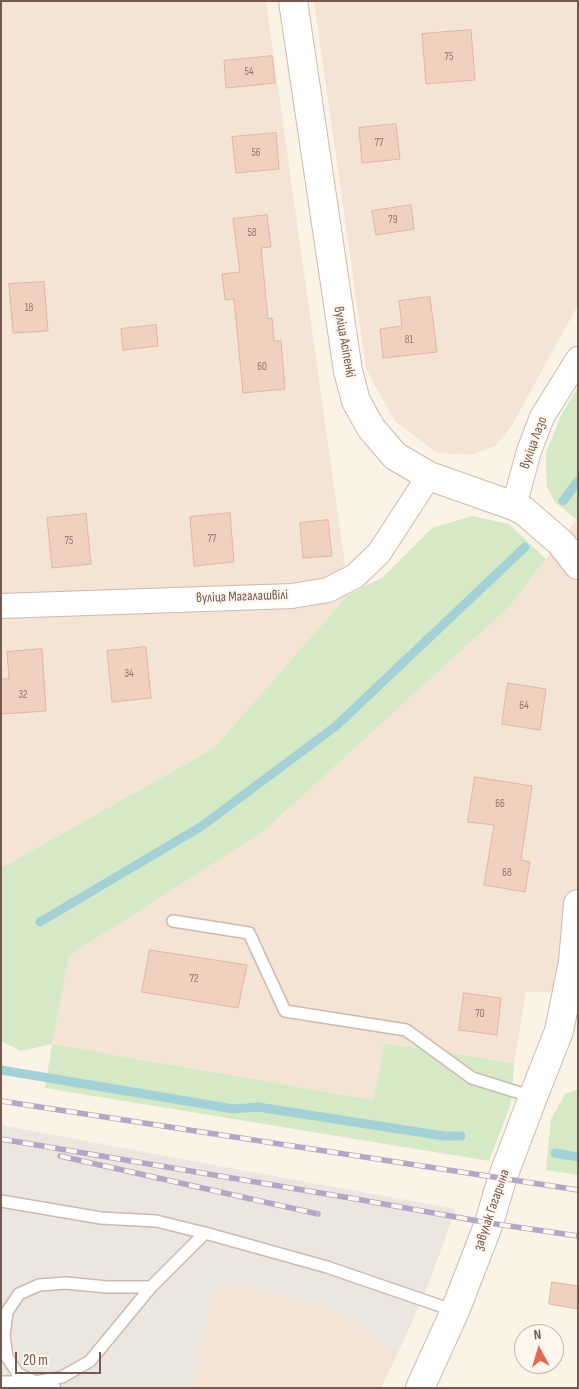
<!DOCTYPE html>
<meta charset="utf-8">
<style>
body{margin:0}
#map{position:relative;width:579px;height:1389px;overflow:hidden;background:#fcf3e7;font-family:"Sofia Sans Condensed",sans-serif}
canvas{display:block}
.frame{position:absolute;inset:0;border:2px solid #75594c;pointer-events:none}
.north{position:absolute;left:514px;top:1324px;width:50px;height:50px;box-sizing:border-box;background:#fef7ee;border:1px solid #c7b8ad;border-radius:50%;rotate:354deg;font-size:14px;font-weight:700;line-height:20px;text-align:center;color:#75594c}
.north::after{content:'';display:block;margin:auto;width:18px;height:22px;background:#e06a52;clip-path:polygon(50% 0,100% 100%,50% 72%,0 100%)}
.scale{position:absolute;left:15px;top:1352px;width:86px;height:22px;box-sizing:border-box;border:2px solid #75594c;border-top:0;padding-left:6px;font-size:15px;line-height:18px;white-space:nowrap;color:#75594c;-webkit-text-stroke:4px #fef7ee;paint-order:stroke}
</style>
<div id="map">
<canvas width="579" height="1389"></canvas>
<div class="frame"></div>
<div class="north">N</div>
<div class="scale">20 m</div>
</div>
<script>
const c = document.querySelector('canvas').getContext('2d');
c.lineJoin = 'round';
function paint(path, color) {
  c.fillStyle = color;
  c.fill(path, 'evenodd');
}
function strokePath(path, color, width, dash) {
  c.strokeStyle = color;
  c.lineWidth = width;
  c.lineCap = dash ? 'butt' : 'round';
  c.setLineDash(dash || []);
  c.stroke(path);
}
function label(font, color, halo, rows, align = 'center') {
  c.font = font + ' "Sofia Sans Condensed",sans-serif';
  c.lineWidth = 4.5;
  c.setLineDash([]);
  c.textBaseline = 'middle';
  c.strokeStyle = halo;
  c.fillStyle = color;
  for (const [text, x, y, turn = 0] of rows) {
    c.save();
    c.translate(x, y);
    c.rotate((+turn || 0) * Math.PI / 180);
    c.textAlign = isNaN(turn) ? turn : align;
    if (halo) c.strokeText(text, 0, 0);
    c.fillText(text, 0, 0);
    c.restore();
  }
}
paint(new Path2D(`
 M1,1h265l78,557 4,37 -134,153 -213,120z
 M314,1h264v304l-67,122 -16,19 -25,9 -33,-2 -42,-32 -29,-52z
 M578,518v474h-52l-12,71 -129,-20 -10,57 -323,-56 17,-88 195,-125 245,-224z
 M238,1285l84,22 33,16 41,34 -15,31h-188l20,-95z`), '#f3e4d6');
paint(new Path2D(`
 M1,1125l240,45 215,39 -31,84 -29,64 -41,-34 -33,-16 -84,-22 -25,8 -20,95h-192z`), '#ece6e1');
paint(new Path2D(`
 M578,387v134l-23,-19 -8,-15 -1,-17v-18l16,-38z
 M472,516l37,8 37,35 -37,48 -245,224 -195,125 -17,88 322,56 10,-57 130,20 -3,41 -22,57 -444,-73 7,-44 -31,7 -20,-10v-173l213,-120 134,-153 35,-18 49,-49z
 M578,1089v86l-32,-5 5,-51 14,-25z`), '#d6e9c6');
strokePath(new Path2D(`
 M563,501l15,-20
 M40,922l162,-96 134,-100 189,-179
 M1,1070l233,39 24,-2 186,29h17
 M555,1153l23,4`), '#a3d1d6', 9);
const building = new Path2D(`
 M471,30l4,50 -49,4 -4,-50z
 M272,56l3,27 -49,5 -2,-27z
 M396,124l4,35 -38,4 -3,-35z
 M276,133l3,36 -43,4 -4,-36z
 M411,205l3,24 -38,6 -4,-24z
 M267,215l4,32 -10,1 7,71 4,-1 2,23h7l4,48 -42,4 -9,-94 -9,1 -3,-26 18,-2 -7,-53z
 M44,282l4,49 -35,2 -4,-49z
 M430,297l7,55 -54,6 -3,-29 22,-3 -3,-25z
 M156,325l2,21 -35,4 -2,-21z
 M230,513l4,49 -40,4 -4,-49z
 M86,514l5,50 -39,4 -5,-50z
 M328,520l4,36 -29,2 -3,-35z
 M146,647l5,51 -39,4 -5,-51z
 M42,649l4,62 -45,3v-35h8l-2,-27z
 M508,683l38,6 -6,41 -38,-6z
 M475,777l57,9 -11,74 9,2 -5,30 -41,-7 10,-60 -26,-3z
 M150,950l97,15 -9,43 -96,-16z
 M464,993l37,5 -4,37 -38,-5z
 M552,1282l26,4v23l-29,-5z`);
paint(building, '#f0d1c0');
strokePath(building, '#e2b6a1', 1);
const service = new Path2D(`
 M173,921l76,12 36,78 121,19 66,48 61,19
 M1,1201l100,17 55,3 49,12 122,34 128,44
 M151,1287h-44l-41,-4 -27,2 -20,9 -12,18 -3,23 3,22 11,17 18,8 26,-5 28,-16 61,-74 54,-54
 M1,1382h35l19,6`);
const minor = new Path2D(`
 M514,506l15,-55 13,-34 36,-58
 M1,606l291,-10 36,-6 27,-14 24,-23 50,-77`);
const tertiary = new Path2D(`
 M293,1l55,370 8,30 15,27 24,28 34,20 85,30 10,5 37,32 17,22
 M420,1388l35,-77 34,-88 13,-44 31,-82 26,-66 14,-69 5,-58`);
strokePath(service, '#cdbaae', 14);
strokePath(minor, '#cdbaae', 26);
strokePath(tertiary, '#cdbaae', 30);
strokePath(service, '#fff', 11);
strokePath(minor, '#fff', 24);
strokePath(tertiary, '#fff', 28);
const rail = new Path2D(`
 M1,1101l577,89
 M1,1139l355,60 133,24 89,13
 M60,1156l258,58`);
strokePath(rail, '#b5a6c5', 5.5);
strokePath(rail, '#fef7ee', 4, [11]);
label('11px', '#947769', null, [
 ["75",449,57],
 ["54",249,72],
 ["77",379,143],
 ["56",256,153],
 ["79",393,220],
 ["58",252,233],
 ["18",29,308],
 ["81",409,340],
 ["60",262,367],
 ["77",212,539],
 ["75",69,541],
 ["34",129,674],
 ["32",23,695],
 ["64",524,706],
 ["66",500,804],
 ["68",507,873],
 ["72",194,979],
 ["70",480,1014]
]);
label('14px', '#75594c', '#fef7ee', [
 ["вуліца Асіпенкі",344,342,80],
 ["вуліца Лазо",534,443,-70],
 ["вуліца Магалашвілі",242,597,-2],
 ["завулак Гагарына",492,1210,-71]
]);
</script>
